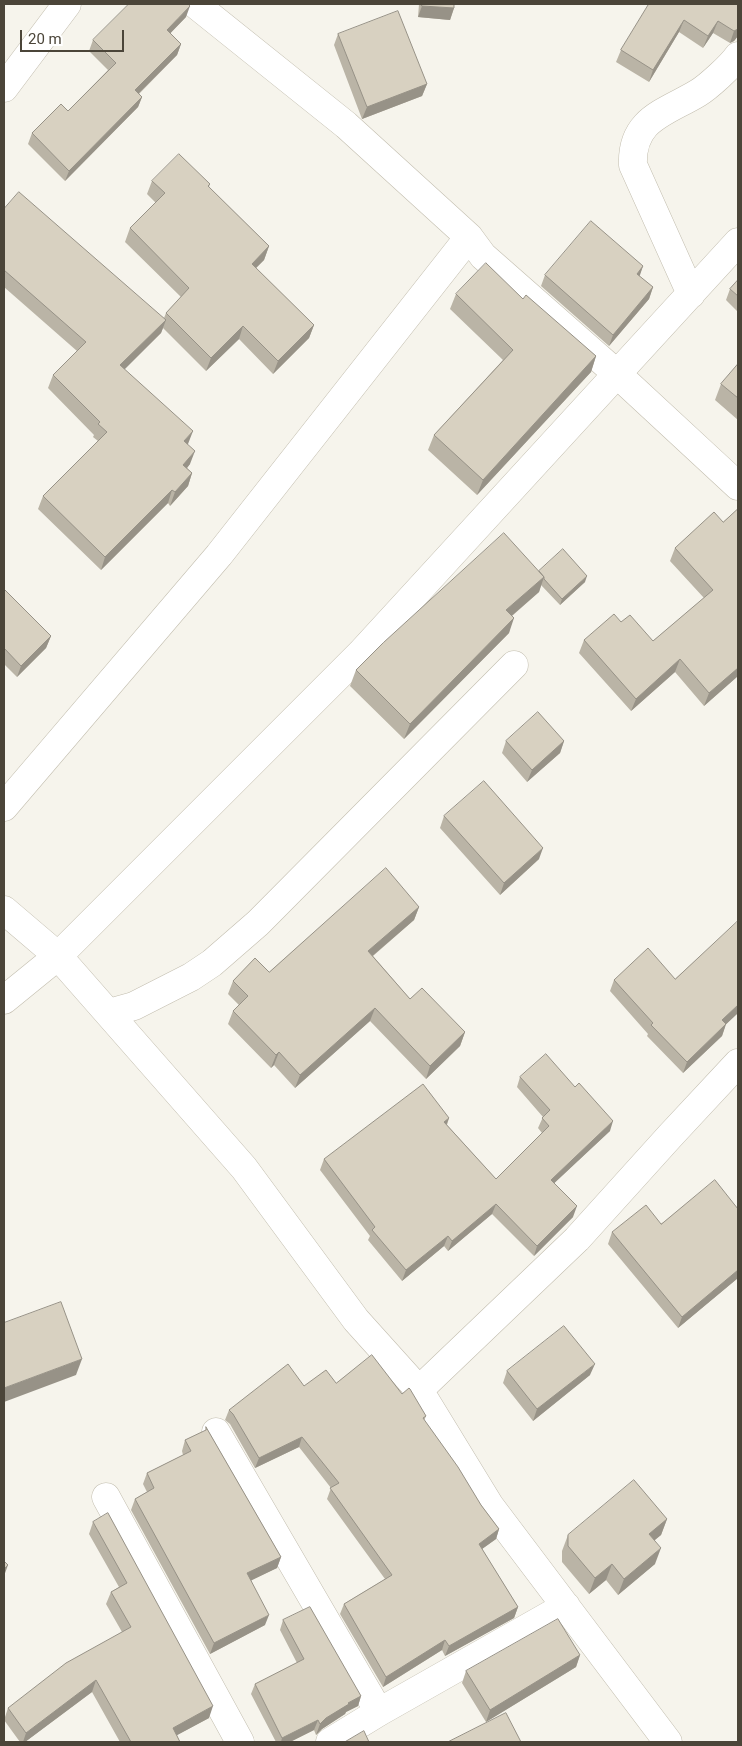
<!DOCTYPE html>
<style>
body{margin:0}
#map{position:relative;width:742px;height:1746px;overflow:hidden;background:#f6f4ec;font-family:Roboto,sans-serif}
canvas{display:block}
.frame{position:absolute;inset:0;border:5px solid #4b4539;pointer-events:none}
.scale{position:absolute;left:20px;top:30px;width:104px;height:22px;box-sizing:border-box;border:2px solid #4b4539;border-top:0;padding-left:6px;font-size:15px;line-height:18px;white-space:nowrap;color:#4b4539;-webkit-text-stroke:4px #fff;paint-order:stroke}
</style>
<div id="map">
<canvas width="742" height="1746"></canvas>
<div class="frame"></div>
<div class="scale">20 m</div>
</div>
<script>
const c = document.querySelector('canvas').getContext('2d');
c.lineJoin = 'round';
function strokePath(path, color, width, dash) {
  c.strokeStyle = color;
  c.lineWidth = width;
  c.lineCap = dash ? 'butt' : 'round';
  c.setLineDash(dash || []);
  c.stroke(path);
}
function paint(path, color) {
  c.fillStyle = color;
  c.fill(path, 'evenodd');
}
const street = new Path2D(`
 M195,4l151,121 123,112 14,19 133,117 122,113
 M4,88l63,-84
 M691,294l-58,-129c-2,-46 32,-52 65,-72 10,-6 33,-27 40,-37
 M4,807l215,-252 250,-318
 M4,910l54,46 -54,44
 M109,1013l25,-7 57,-29 21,-14 46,-40 256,-258
 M419,1390l158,-151 93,-103 68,-73
 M216,1432l163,280
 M106,1497l134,245
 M330,1742l49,-30 187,-106
 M668,1742l-178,-236 -71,-116 -63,-70 -112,-152 -186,-212 303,-303 377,-411`);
strokePath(street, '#c2bdae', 29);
strokePath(street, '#fff', 28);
paint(new Path2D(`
 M419,4h35v4l-4,12 -32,-3z
 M649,4h89v33v-1l-4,5 -4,2 -17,-10 -10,15 -24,-16 -30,50 -33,-20 5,-12z
 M186,17l-16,16 11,11 -4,11 -38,39 3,3 -4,10 -73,74 -37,-37 4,-11 36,-22 40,-41 -19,-19 4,-11z
 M338,34l89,50 -5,12 -60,23 -28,-74z
 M152,181l58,3 -1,3 60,59 -5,14 -8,8 58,57 -5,13 -36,36 -34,-35 -33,32 -43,-43 -2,5 -37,36 64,75 2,20 -3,4 5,5 -4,13 -18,20 -2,-3 -67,67 -63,-61 5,-13 55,-55 -5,-4 1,-2 -46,-47 5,-13 24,-24 -73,-64v-78l160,109 2,-5 15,-16 -56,-55 5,-14 26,-25 -9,-9z
 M643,266l-4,10 14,11 -4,12 -40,47 -68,-60 4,-11z
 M738,280v32l-12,-12 4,-11z
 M456,294l67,5 73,57 -5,16 -114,123 -49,-45 6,-15 69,-75 -53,-51z
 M738,364v56l-23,-20 6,-16z
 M738,509v167l-34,30 -29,-34 -44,39 -52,-58 5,-13 37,-18 32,19 51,-43 -34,-37 5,-13 48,-26z
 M539,571l46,11 -25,23 -19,-20 -2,7 -27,24 -3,17 -105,106 -54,-53 6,-16z
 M4,589l47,47 -5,12 -29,29 -13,-13z
 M506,741h58l-4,12 -33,29 -25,-29z
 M444,816l95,43 -39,36 -60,-67z
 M419,907l-5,13 -41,36 37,43 55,33 -5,14 -34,33 -56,-58 -75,67 -21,-23 -3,3 -43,-44 5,-13 6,-6 -11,-11 5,-13 36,-9z
 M738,923v90l-12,11 -4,12 -39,37 -36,-37 1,-2 -38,-43 4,-11 61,-1z
 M520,1077l90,54 -56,52 19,34 -39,39 -42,-42 -44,37 -4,-5 -42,35 -34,-41 2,-4 -50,-66 4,-11 125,-41 -2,7 49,54 46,-46 -4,-5 5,-11 -26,-30z
 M738,1209v69l-60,50 -70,-84 4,-12z
 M507,1371l83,4 -57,46 -30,-38z
 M336,1383l66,11 24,22 -2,5 57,84 18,24 -3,10 -14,10 36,58 -4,11 -69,38 -3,-6 -59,37 -43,-73 4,-10 41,-25 -58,-80 4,-11 -32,-41 -44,21 -25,-44 -5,-4 4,-10 75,-24z
 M206,1427l75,130 -4,11 -26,12 14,45 -55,29 -79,-144 4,-11 12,-7 -4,-8 4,-11 36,-18 -1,-4 3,-11 20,-9z
 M667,1519l-6,16 -7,5 1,24 -37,31 -12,-15 -17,14 -27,-32v-11l6,-16z
 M93,1522l116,196 -32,17 3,7h-60l-28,-50 -67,50h-5l-16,-22 4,-12 114,-76 -16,-28 5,-12 8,-5 -30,-53z
 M283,1620l78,76 -3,10 -12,6 -1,2 -23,15 -6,6 -2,-5 -24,12h-14l-25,-48 4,-10 42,-21 -17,-33z
 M580,1655l-4,12 -90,55 -24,-39 4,-12z`), '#bab4a6');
paint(new Path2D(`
 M190,6l-4,11 -23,24 4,-11z
 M422,6l32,2 -4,12 -32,-3z
 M684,20l-5,12 -30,50 4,-12z
 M718,21l-5,12 -10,15 5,-12z
 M738,29v7l-4,5 -4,2 4,-12z
 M181,44l-4,11 -46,46 4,-11z
 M427,84l-5,12 -60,23 5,-12z
 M142,97l-4,10 -73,74 4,-10z
 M269,246l-5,14 -17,17 5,-13z
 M643,266l-4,12 -2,-4z
 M653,287l-4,12 -40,47 4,-11z
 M166,320l-5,13 -46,46 5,-14z
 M314,325l-5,13 -36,36 5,-13z
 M243,326l-4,13 -33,32 5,-13z
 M596,356l-5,16 -114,123 6,-15z
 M193,431l-5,13 -9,10 5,-13z
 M195,451l-5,13 -11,14 4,-13z
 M192,473l-4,13 -18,20 5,-14z
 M172,490l-4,13 -67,67 4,-13z
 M587,576l-2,6 -25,23 2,-6z
 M544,577l-5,15 -38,33 5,-15z
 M514,618l-5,15 -105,106 6,-15z
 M51,636l-5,12 -29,29 4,-11z
 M680,659l-5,13 -44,39 5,-12z
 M738,668v8l-34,30 5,-13z
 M564,741l-4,12 -33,29 5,-12z
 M543,848l-4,11 -39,36 4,-12z
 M419,907l-5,13 -51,44 5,-13z
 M738,1005v8l-20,19 4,-12z
 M375,1008l-5,13 -75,67 5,-13z
 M726,1024l-4,12 -39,37 4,-11z
 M465,1032l-5,14 -34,33 4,-13z
 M279,1052l-5,13 -3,3 5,-13z
 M449,1118l-4,10 -1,-6z
 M613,1121l-3,10 -63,59 4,-10z
 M496,1204l-4,10 -44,37 4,-10z
 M577,1206l-4,11 -39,39 3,-10z
 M448,1236l-4,10 -42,35 4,-11z
 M738,1270v8l-60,50 4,-11z
 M82,1359l-6,16 -72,27v-14z
 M595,1364l-5,11 -57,46 4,-12z
 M302,1437l-3,10 -44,21 4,-10z
 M667,1519l-6,16 -18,15 6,-16z
 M499,1529l-3,10 -21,15 4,-10z
 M661,1548l-6,16 -37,31 6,-16z
 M281,1557l-4,11 -33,16 3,-11z
 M612,1564l-6,16 -17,14 6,-16z
 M8,1565l-4,11v-7z
 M518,1607l-4,11 -69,38 4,-10z
 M269,1615l-4,10 -55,29 4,-11z
 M445,1640l-3,10 -59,37 3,-10z
 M580,1655l-4,12 -90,55 4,-12z
 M96,1680l-4,12 -67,50h-2l3,-9z
 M361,1696l-3,10 -12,6 -1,2 -23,15 -6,6 4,-11 6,-6 22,-15z
 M213,1706l-4,12 -41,22 5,-12z
 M318,1720l-4,10 -24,12h-9l1,-4z`), '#979287');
const building = new Path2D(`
 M129,4h59l2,2 -23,24 14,14 -46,46 7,7 -73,74 -37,-38 29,-29 7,7 48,-48 -23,-23z
 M422,4h32v4l-32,-2z
 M649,4h89v25l-4,2 -16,-10 -10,15 -24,-16 -31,50 -32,-20z
 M398,11l29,73 -60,23 -29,-73z
 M179,154l31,30 -2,2 61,60 -17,18 62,61 -36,36 -35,-35 -32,32 -45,-45 23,-25 -59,-60 35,-35 -13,-12z
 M19,192l147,128 -46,45 73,66 -9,10 11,10 -12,14 9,8 -17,19 -3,-2 -67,67 -62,-61 64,-64 -9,-8 2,-2 -47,-47 33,-33 -82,-72v-61z
 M591,221l52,45 -6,8 16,13 -40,48 -68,-60z
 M486,263l37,36 3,-4 70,61 -113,124 -49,-45 79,-85 -57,-56z
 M738,280v16l-8,-7z
 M738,364v34l-17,-14z
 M738,509v159l-29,25 -29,-34 -44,40 -52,-59 30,-26 7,8 9,-7 23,26 60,-51 -38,-42 39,-36 9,10z
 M504,533l40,44 -38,33 8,8 -104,106 -54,-54 27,-27z
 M563,549l24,27 -25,23 -18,-20v-2l-5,-6z
 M4,589l47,47 -30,30 -17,-18z
 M538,712l26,29 -32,29 -26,-29z
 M484,781l59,67 -39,35 -60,-67z
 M386,868l33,39 -51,44 42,48 12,-11 43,44 -35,34 -55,-58 -75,67 -21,-23 -3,3 -43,-44 15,-15 -15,-15 22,-23 14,14z
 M737,922l1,1v82l-16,15 4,4 -39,38 -36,-37 2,-2 -39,-43 34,-32 27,31z
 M546,1054l29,33 4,-4 34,38 -62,59 26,26 -40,40 -41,-42 -44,37 -4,-5 -42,34 -34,-40 3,-3 -51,-68 99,-75 26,34 -5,4 52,57 53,-53 -7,-8 8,-8 -30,-33z
 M715,1180l23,29v61l-56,47 -70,-85 34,-27 15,19z
 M61,1302l21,57 -78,29v-65z
 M564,1326l31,38 -58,45 -30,-38z
 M372,1355l30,39 7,-6 1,1 16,27 -3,2 35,49 23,38 18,24 -20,15 39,63 -69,39 -4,-6 -59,37 -42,-73 48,-29 -62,-87 9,-5 -37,-46 -43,21 -26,-44 -4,-4 59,-46 16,22 22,-16 10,13z
 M206,1427l75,130 -34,16 22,42 -55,28 -79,-144 19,-11 -7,-15 44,-22 -6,-11 21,-10z
 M634,1480l33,39 -18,15 12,14 -37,31 -12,-15 -17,14 -27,-32v-11z
 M108,1513l105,193 -40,22 7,14h-49l-35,-62 -70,53 -18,-25 58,-45 65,-36 -20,-35 16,-9 -34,-61z
 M4,1561l4,4 -4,4z
 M310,1607l51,89 -13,7 1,1 -23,14 -6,6 -2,-4 -36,18 -27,-54 49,-25 -21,-39z
 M558,1619l22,36 -90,55 -24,-39z
 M506,1713l15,29h-73z
 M364,1731l5,11h-24z`);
paint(building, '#d8d1c1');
strokePath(building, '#979287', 1);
</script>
